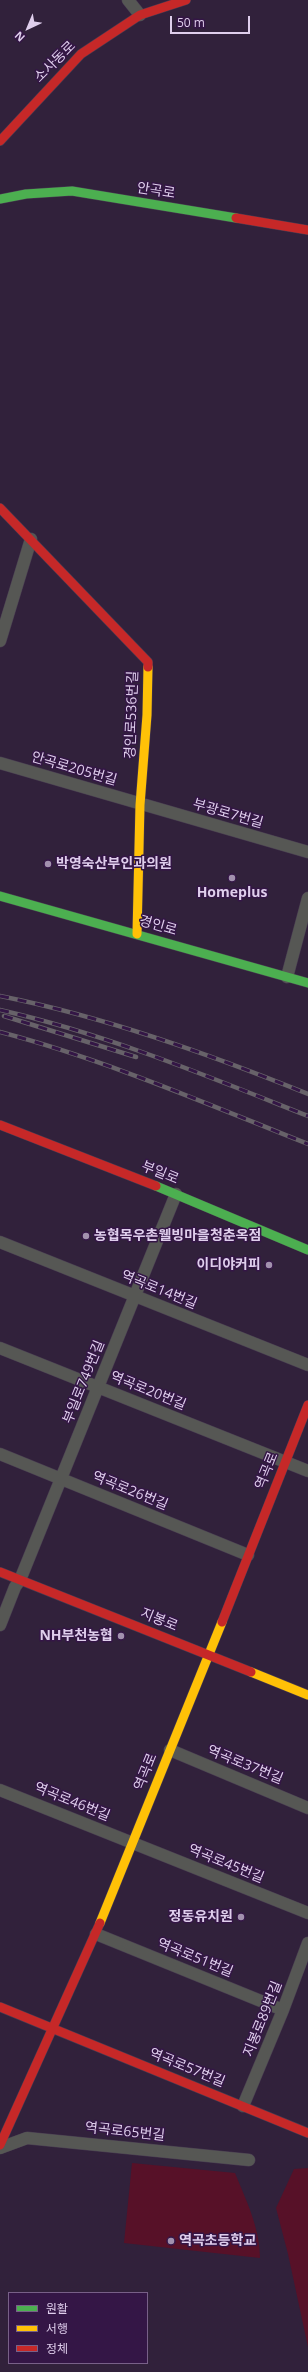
<!DOCTYPE html>
<meta charset="utf-8">
<style>
body{margin:0}
#map{position:relative;width:308px;height:2372px;overflow:hidden;background:#31213b;font-family:"Open Sans","Noto Sans KR",sans-serif}
canvas{display:block}
.legend{position:absolute;left:8px;top:2292px;width:140px;height:72px;box-sizing:border-box;background:#341646;border:1px solid #786088;margin:0;padding:5px 7px;list-style:none;font-size:12px;color:#dfceec}
.legend li{display:flex;align-items:center;gap:8px;height:20px}
.legend b{width:20px;border:1px solid #786088}
.north{position:absolute;left:8px;top:8px;width:40px;height:40px;-webkit-text-stroke:3px #341646;paint-order:stroke;rotate:224deg;font-size:11px;font-weight:700;line-height:16px;text-align:center;color:#dfceec}
.north::after{content:'';display:block;margin:auto;width:14px;height:18px;background:#dfceec;clip-path:polygon(50% 0,100% 100%,50% 72%,0 100%)}
.scale{position:absolute;left:170px;top:16px;width:80px;height:18px;box-sizing:border-box;border:2px solid #dfceec;border-top:0;padding-left:5px;font-size:12px;line-height:14px;white-space:nowrap;color:#dfceec;-webkit-text-stroke:3px #341646;paint-order:stroke}
</style>
<div id="map">
<canvas width="308" height="2372"></canvas>
<ul class="legend">
<li><b style="height:5px;background:#4caf50"></b>원활</li>
<li><b style="height:5px;background:#ffc107"></b>서행</li>
<li><b style="height:5px;background:#c62828"></b>정체</li>
</ul>
<div class="north">N</div>
<div class="scale">50 m</div>
</div>
<script>
const c = document.querySelector('canvas').getContext('2d');
c.lineJoin = 'round';
function paint(path, color) {
  c.fillStyle = color;
  c.fill(path, 'evenodd');
}
function strokePath(path, color, width, dash) {
  c.strokeStyle = color;
  c.lineWidth = width;
  c.lineCap = dash ? 'butt' : 'round';
  c.setLineDash(dash || []);
  c.stroke(path);
}
function label(font, color, halo, rows, align = 'center') {
  c.font = font + ' "Open Sans","Noto Sans KR",sans-serif';
  c.lineWidth = 3;
  c.setLineDash([]);
  c.textBaseline = 'middle';
  c.strokeStyle = halo;
  c.fillStyle = color;
  for (const [text, x, y, turn = 0] of rows) {
    c.save();
    c.translate(x, y);
    c.rotate((+turn || 0) * Math.PI / 180);
    c.textAlign = isNaN(turn) ? turn : align;
    if (halo) c.strokeText(text, 0, 0);
    c.fillText(text, 0, 0);
    c.restore();
  }
}
paint(new Path2D(`
 M132,2163l103,10c11,27 25,55 25,85l-136,-15z
 M308,2168v179l-20,-93 -12,-46 18,-39z`), '#571128');
const street = new Path2D(`
 M128,0l12,15
 M0,641l31,-102
 M0,763l308,89
 M287,977l21,-79
 M0,1242l308,123
 M0,1348l308,123
 M0,1454l248,101
 M0,1625l15,-38 5,-7 156,-386
 M170,1750l138,58
 M0,1790l308,123
 M96,1934l187,76
 M243,2106l40,-96 25,-67
 M0,2148l27,-10 222,22`);
const fast = new Path2D(`
 M0,199l26,-5 46,-3 164,27
 M0,896l308,87
 M156,1186l152,64`);
const slow = new Path2D(`
 M137,934l3,-129 7,-90 1,-48
 M251,1672l57,23
 M100,1923l122,-301`);
const jam = new Path2D(`
 M0,141l81,-87 59,-39 46,-15
 M236,218l72,12
 M0,508l148,154v5
 M0,1125l156,61
 M0,1572l251,100
 M222,1622l86,-217
 M0,2007l308,126
 M0,2145l100,-222`);
strokePath(street, '#483c51', 13);
strokePath(fast, '#483c51', 10);
strokePath(slow, '#483c51', 10);
strokePath(jam, '#483c51', 10);
strokePath(street, '#565754', 12);
strokePath(fast, '#4caf50', 9);
strokePath(slow, '#ffc107', 9);
strokePath(jam, '#c62828', 9);
const rail = new Path2D(`
 M0,996c105,21 209,58 308,98
 M0,1010c106,24 207,66 308,106
 M4,1016l132,41
 M0,1032c106,28 207,72 308,112`);
strokePath(rail, '#676269', 4.5);
strokePath(rail, '#341646', 3, [9]);
for (const [x, y, r, color] of [
 [48,864,4,"#a291ae"],
 [232,878,4,"#a291ae"],
 [86,1236,4,"#a291ae"],
 [269,1265,4,"#a291ae"],
 [121,1636,4,"#a291ae"],
 [241,1917,4,"#a291ae"],
 [171,2241,4,"#a291ae"]
]) {
  const dot = new Path2D();
  dot.arc(x, y, r, 0, 2 * Math.PI);
  c.fillStyle = color;
  c.fill(dot);
  strokePath(dot, '#341646', 1.5);
}
label('14px', '#dfceec', '#341646', [
 ["소사동로",55,62,-45],
 ["안곡로",156,191,9],
 ["경인로536번길",132,715,-88],
 ["안곡로205번길",74,769,16],
 ["부광로7번길",228,814,16],
 ["경인로",158,926,16],
 ["부일로",160,1173,22],
 ["역곡로14번길",159,1290,22],
 ["부일로749번길",84,1382,-68],
 ["역곡로20번길",148,1391,22],
 ["역곡로",267,1471,-68],
 ["역곡로26번길",130,1491,22],
 ["지봉로",159,1620,22],
 ["역곡로37번길",245,1765,22],
 ["역곡로",146,1772,-68],
 ["역곡로46번길",72,1802,22],
 ["역곡로45번길",226,1864,22],
 ["역곡로51번길",195,1958,22],
 ["지봉로89번길",263,2019,-68],
 ["역곡로57번길",187,2068,22],
 ["역곡로65번길",125,2132,6]
]);
label('bold 14px', '#dfceec', '#341646', [
 ["박영숙산부인과의원",56,864],
 ["Homeplus",232,893,"center"],
 ["농협목우촌웰빙마을청춘옥점",94,1236],
 ["이디야커피",261,1265,"right"],
 ["NH부천농협",113,1636,"right"],
 ["정동유치원",233,1917,"right"],
 ["역곡초등학교",179,2241]
], 'left');
</script>
